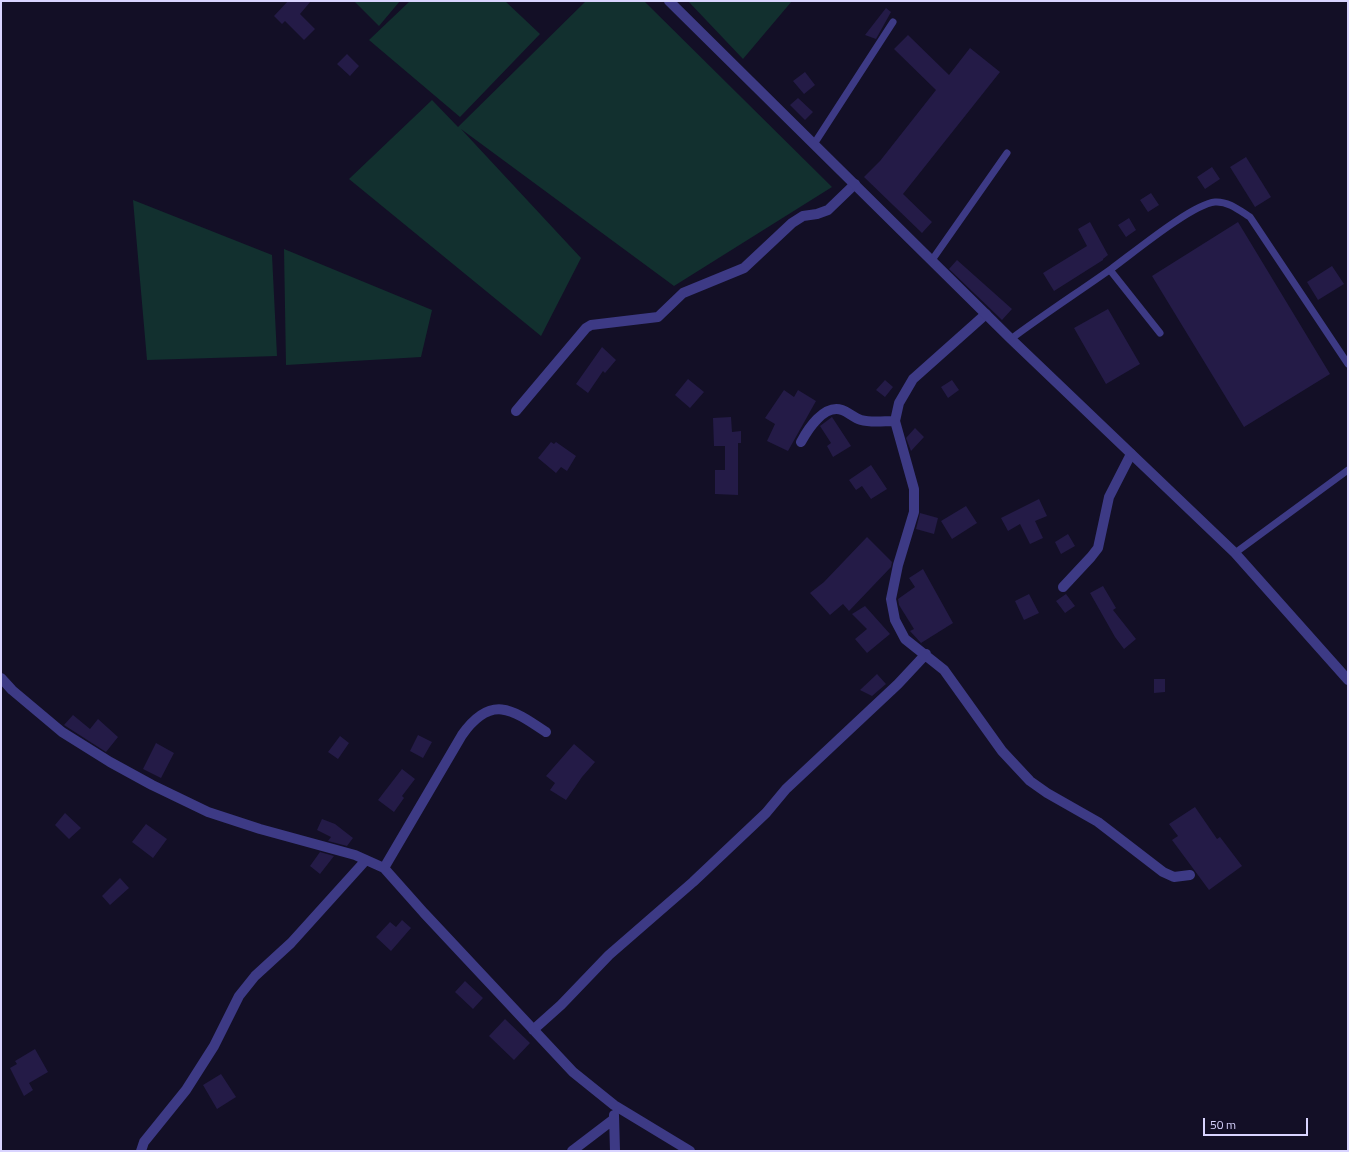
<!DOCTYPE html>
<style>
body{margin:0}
#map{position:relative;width:1349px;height:1152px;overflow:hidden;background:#130f26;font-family:"Titillium Web",sans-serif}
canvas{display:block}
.frame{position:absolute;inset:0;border:2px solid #d9d4ff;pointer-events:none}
.scale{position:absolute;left:1203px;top:1118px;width:105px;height:18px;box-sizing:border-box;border:2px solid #d9d4ff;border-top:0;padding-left:5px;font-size:12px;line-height:14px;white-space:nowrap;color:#d9d4ff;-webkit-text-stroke:3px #130f26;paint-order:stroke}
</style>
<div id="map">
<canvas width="1349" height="1152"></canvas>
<div class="frame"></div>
<div class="scale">50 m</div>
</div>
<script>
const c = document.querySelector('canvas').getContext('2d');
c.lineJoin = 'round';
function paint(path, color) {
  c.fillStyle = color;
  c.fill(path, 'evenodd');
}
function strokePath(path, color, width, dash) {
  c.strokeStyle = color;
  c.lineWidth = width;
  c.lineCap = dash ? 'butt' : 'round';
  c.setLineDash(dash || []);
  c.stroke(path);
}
paint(new Path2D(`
 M354,1h46l-21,25z
 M410,1h95l35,33 -80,83 -91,-77z
 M586,1h58l188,186 -158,99 -213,-157 120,129 -40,78 -192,-157 83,-79 26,27z
 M688,1h104l-49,58z
 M133,200l139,55 5,101 -130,4z
 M284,249l148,61 -11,47 -135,8z`), '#12302f');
paint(new Path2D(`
 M288,1h23l-11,13 15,15 -11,11 -19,-19 -3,3 -8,-8z
 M886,8l5,4 -15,27 -11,-4z
 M908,35l41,40 21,-27 30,24 -97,122 29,28 -10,11 -58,-56 16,-16 56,-71 -42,-41z
 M347,54l12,12 -9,10 -13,-12z
 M805,72l10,13 -11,9 -11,-13z
 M798,98l15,14 -8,8 -15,-15z
 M1246,157l25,40 -16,10 -25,-40z
 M1212,167l8,12 -15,10 -8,-12z
 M1151,193l8,12 -11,7 -8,-12z
 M1129,218l7,12 -10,7 -8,-12z
 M1090,222l18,33 -5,4v1l-49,31 -11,-18 44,-27 -9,-17z
 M1238,222l92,152 -86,53 -92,-151z
 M957,260l55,49 -10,11 -53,-51z
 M1332,266l12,18 -26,16 -11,-18z
 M1108,309l32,55 -34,20 -32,-56z
 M602,347l14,13 -11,13 -2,-2 -15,22 -12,-9z
 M688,379l16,13 -14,16 -15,-13z
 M885,380l8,7 -8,10 -9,-7z
 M952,380l7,10 -11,8 -7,-11z
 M784,390l10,7 4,-7 18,11 -28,50 -21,-10 8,-17 -10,-6z
 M731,417l1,15 9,-1v12h-3v52l-23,-1v-24h10v-24h-11l-1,-28z
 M832,417l19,29 -18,11 -6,-11 4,-3 -11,-17z
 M915,428l9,9 -13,14 -5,-13z
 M551,442l3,2 2,-2 20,14 -9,15 -6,-4 -5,6 -18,-15z
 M871,465l16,24 -16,10 -9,-13 -6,4 -7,-10z
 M1039,499l8,17 -12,5 8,17 -13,6 -10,-20 -12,7 -7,-13z
 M966,506l11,17 -25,16 -11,-18z
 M920,513l18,5 -4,16 -18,-5z
 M1068,534l7,12 -14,8 -6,-12z
 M867,537l25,25 -1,5 -42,44 -6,-7 -13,11 -20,-22 14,-11z
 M923,569l30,54 -32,20 -11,-12 4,-2 -15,-24 -1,-6 17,-12 -6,-9z
 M1103,586l13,22 -3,2 23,29 -12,10 -9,-12 -25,-44z
 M1029,594l10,19 -15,7 -9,-19z
 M1066,594l9,12 -10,7 -9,-12z
 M865,606l25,28 -23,19 -12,-14 12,-10 -15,-15z
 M877,674l9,10 -14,12 -12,-6z
 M1154,679h11v13l-11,1z
 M73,715l17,14 8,-10 20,18 -12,15 -42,-27z
 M418,735l14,7 -9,16 -13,-7z
 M340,736l9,7 -11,16 -10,-7z
 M156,743l18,10 -13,25 -18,-9z
 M574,744l21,18 -13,15 -16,23 -16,-10 5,-7 -9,-7z
 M402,769l13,10 -13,17 2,2 -10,14 -16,-12z
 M1195,807l22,32 3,-2 22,29 -33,24 -37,-50 6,-4 -9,-12z
 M65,813l16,15 -12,11 -14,-14z
 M322,819l13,5 18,14 -6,8 -19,-5 3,-4 -14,-7z
 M146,824l21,15 -14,19 -21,-16z
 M320,852l14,4 -14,18 -10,-8z
 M120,878l9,10 -19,17 -8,-9z
 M402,920l9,8 -20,23 -15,-14 14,-15 6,5z
 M465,981l18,17 -10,11 -18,-17z
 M505,1019l25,24 -16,17 -25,-24z
 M35,1049l13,23 -19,11 4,7 -9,6 -14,-28 7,-4 -2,-3z
 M221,1074l15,23 -19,12 -14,-24z`), '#241b47');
strokePath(new Path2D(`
 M814,144l79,-122
 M932,260l75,-107
 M1110,270l50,63
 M1011,339c32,-24 66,-46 100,-70 21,-15 81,-65 104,-67 13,-1 24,8 35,15l98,147
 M1235,553l113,-83`), '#3d3a85', 7);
strokePath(new Path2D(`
 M986,314l-73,65 -14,24 -4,18 19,68v23l-16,53 -7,34 4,21 10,19 39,31 58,81 28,30 17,12 51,29 65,50 11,5 16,-2
 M516,411l70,-83 5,-3 67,-8 25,-24 61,-25 48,-45 11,-7 14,-2 11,-4 27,-26
 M801,442c7,-13 23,-38 41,-32 6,2 12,8 19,10 10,3 23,1 34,1
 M1063,587l28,-30 7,-9 11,-51 22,-43
 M1,678l11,12 50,42 48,30 42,23 56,27 52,17 95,26 29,13 40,45 149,159 41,33 76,46
 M384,868l78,-133c29,-41 50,-26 84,-3
 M533,1030l28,-25 48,-50 84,-73 73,-69 20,-24 112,-105 28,-30
 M614,1115l1,36
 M141,1151l3,-9 42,-52 28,-44 25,-50 16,-20 36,-33 75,-83
 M572,1151l42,-32`), '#3d3a85', 10);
strokePath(new Path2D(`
 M669,1l342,338 224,214 113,127`), '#3d3a85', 10);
</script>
